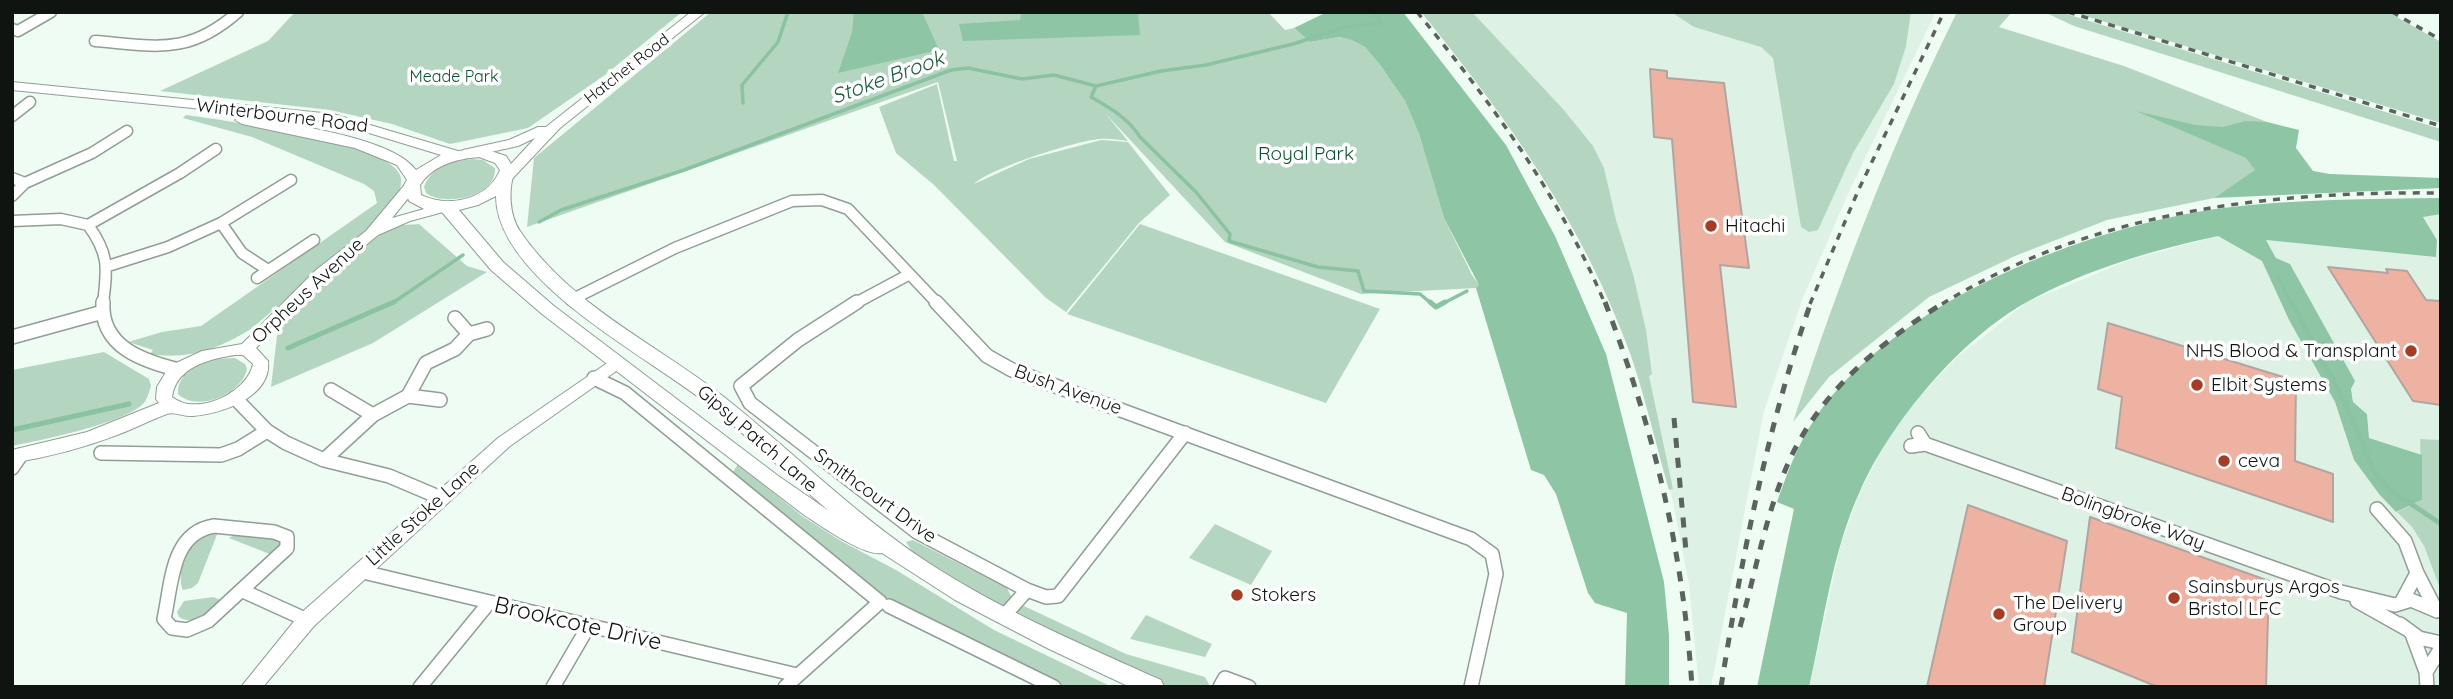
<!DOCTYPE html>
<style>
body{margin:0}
#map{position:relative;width:2453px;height:699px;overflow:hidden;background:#effcf4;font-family:Quicksand,sans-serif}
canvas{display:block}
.frame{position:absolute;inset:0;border:14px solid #0f1411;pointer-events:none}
</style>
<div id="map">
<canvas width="2453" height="699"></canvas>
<div class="frame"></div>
</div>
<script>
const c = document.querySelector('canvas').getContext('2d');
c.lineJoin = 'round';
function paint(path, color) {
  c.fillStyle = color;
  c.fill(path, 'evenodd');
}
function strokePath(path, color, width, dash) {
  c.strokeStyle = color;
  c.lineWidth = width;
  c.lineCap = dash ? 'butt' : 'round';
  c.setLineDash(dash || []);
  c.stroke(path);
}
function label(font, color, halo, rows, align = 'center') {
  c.font = font + ' Quicksand,sans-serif';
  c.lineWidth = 7;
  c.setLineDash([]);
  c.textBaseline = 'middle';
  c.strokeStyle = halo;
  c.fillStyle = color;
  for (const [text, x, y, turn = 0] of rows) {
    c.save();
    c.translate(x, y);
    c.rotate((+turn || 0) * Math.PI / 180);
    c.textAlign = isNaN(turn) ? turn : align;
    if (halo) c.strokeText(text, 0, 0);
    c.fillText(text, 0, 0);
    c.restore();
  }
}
paint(new Path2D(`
 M1425,12h511l-84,173 -50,115 -38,111 -53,276h-12l-10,-102 -17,-88 -44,-157 -39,-90 -58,-102z
 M2441,214v226l-21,-1 2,16 -53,-17 -2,-24 -14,-12 -2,-13 -85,-149 169,16 2,-16 -14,-24z
 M2218,236l44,25 27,59 46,82 19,58 25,34 33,33 12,19 17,45v96h-632l32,-143 19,-53 30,-56 31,-40 35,-37 71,-56 105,-43z`), '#ddf2e5');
paint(new Path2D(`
 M295,12h387l-77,63 -77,53 -78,16 -58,-20 -62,-14 -170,-19 108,-50z
 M711,12h557l17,18 9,-2 16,14 29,-5 14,3 12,7 15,18 25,36 14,33 25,84 28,57 8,11 -4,2 -115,6 -136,-52 -120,-129 23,28c-9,-1 -19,-3 -28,-2 -25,2 -109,29 -126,45l55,-25 72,-19 27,2 42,53 -31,28 -73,89 -20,-14 -112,-113 -38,-32 -17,-46 58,-23 17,77h3l-19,-79 -411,145 7,-69z
 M1421,12h51l91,97 30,37 11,22 12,52 17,54 13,56 6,44 -3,2 24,113 -4,1c-13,-44 -23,-90 -38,-134 -47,-131 -123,-237 -210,-344z
 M1671,12h240l-5,34 -12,38 -41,69 -35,77 -9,2 -8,-5 -28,-169 -12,-11 -67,-20z
 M1957,12h55l-13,15 125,39 143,56 -21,35 10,13 -42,28 -107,22 -92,36 -86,41 -100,80 -36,45c46,-140 98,-277 164,-410z
 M2044,12h16l381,117v13l-367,-116z
 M2072,12h316l53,30v81z
 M186,115c34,5 210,27 215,63 2,18 -16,34 -26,46l-124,105c-32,20 -63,31 -101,25l3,-4 -25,-8 34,-10 39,-6 176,-123 -3,-12 -10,-7 -112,-47 -69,-19z
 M473,159l10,1 12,8c2,29 -51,39 -69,25l-2,-6c6,-20 30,-26 49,-28z
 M419,224l48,42 20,6 -114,71 -102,44 7,-60c25,-25 88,-91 119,-101 7,-2 15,-1 22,-2z
 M1140,224l240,85 -54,94 -259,-89z
 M104,352l45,27 2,7c-2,6 -4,15 -9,19 -22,19 -100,35 -130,41v-76z
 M235,358l10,6 2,5c-5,25 -49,44 -69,25 -2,-26 36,-37 57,-36z
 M2420,439l21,1v151l-17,-45 -12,-19 -15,-15 25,-12z
 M738,464l64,52 39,25 55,29 98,60 118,57h-46l-182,-89 -152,-125z
 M1215,524l57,27 -21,34 -62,-27z
 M218,532l-20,51 -6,5 -9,2c-7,-13 3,-50 18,-57 4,-1 13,-1 17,-1z
 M238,532l41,7 2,6 -9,10 -43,-17z
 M913,540l94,48 5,10 -7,7 -10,3 -79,-51 -10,-15z
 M213,597l8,3c-11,11 -26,27 -42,17l-2,-5 7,-11z
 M1024,606l102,48 79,23 4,7 -2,3h-45l-147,-76z
 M1146,615l66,29 -7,13 -75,-18z`), '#b4d6c1');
paint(new Path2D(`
 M854,12h68l17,38 -101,23 14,-41z
 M1021,12h117l2,23 -177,6 -4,-17 61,-4z
 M1327,12h76l103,133 49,91 51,118 58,228 5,53v52h-44l2,-74 -32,-10 -7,-10 -32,-99 -12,-19 -13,-5 -55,-182 3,-3 -35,-67 -25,-84 -14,-33 -25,-36 -15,-18 -13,-7 -13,-3 -29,5 -16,-14z
 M2136,111l60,14 27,2 22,-6 22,1 32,8 -3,18 17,23 17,3 111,4v10l-227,10 41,-28 -9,-12z
 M2441,198v16l-18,3 14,23 -1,17 -170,-17 10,18 14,6 65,117 -4,8 2,13 14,12 2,24 53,17v45l-26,12 -17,-18 -25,-34 -19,-58 -46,-82 -27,-59 -44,-25c-65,14 -133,34 -191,66 -67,37 -136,120 -167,189 -28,61 -36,131 -51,196h-52l37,-178 -17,-7c10,-28 20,-56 37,-82 78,-118 274,-194 409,-212 72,-9 146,-9 218,-10z`), '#8ec6a5');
strokePath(new Path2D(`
 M1373,12l9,10
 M1096,86l-5,11c19,11 37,21 49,40l56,55 34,42 -1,7 89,26 40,4 6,20 56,3 12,10
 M743,103l-1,-18 36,-43 10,-30
 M539,222l22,-12 123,-40 267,-100 17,-2 54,11 32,-4 42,11 65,-15 45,-6 87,-21 52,-17 37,-4
 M2278,278l14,26
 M391,304l72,-49
 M1442,304l25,-13`), '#8bc3a2', 3.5);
strokePath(new Path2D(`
 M1430,302l6,5 9,-5
 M2291,302l55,102 28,68 15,17 52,35
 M288,348l106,-46
 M12,430l117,-26`), '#8bc3a2', 5);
const building = new Path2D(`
 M1650,69l17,2v7l57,5 25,185 -29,-3 16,142 -43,-5 -21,-263 -18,-2z
 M2328,267l60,6 -2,-4 21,2 19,29 15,1v104l-28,-4z
 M2108,323l188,58 -1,80 38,13v48l-217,-74 6,-51 -24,-8z
 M1968,505l99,36 -23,146h-117z
 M2090,517l179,64 -3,106h-108l-86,-35z`);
paint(building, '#eeb2a2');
strokePath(building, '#b2a4a0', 2);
const minorFar1 = new Path2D(`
 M12,29l6,2 33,-19
 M95,41c61,5 93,15 143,-29
 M12,116l18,-14
 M12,178l13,5 -13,13
 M25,183l67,-30 35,-22
 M12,221l49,-2 27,6c22,30 19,44 15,79
 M221,223l21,30 26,17
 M88,225l92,-52 36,-24
 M108,266l60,-19 53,-24 70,-43
 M257,278l57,-38
 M571,300l104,-52 117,-47 30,-1 26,9 90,95
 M854,304l54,-29`);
const minor = new Path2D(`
 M103,302c-3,45 40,59 76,68
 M857,302l-59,38 -57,46 9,17 167,129 110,58 19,7 12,-1 127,-163
 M936,302l51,54 25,14 459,169 21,15 4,20 -25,113
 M469,334l18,-5
 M12,337l91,-25
 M594,378l31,15 255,209 -95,85
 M331,390l42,25
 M408,396l32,4
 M235,398l32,33 19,12 38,17 65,16 52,22
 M1925,444l416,148 54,13
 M1911,446l14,-2 -7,-11
 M101,453l120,2 17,-6 29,-18
 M324,460l49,-45 35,-19 18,-33 29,-14 14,-15 -14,-16
 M12,468l9,-13
 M2377,509l28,32 12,32 19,37
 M214,526l60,6 13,5v11l-79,73 -21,9 -15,-2 -8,-9c8,-36 7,-86 50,-93z
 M359,571l438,104
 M243,591l64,29
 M2357,601l48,27
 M2402,601l15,-28
 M2395,605l16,-5 26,11
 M889,606l165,81
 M1004,616l23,-26
 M2400,624l19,14 22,5
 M2412,634l14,38 1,15
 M2426,672l15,-24
 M420,687l68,-83
 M553,687l35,-60
 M1220,687l5,-9 24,9`);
const tertiary = new Path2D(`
 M691,12h14l-145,116 -48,51h-10l-2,-3 35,-38 -17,8 -50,11 -7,-4 2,-3 46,-10 29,-13h8z
 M412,181l7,4 -27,33 50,-14 7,4 -2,3 -37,10 -32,14 -52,43 -70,70 12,13c4,36 -47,53 -75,55 -9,1 -19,-5 -26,-2 -17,6 -33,15 -50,21 -34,13 -69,22 -105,28v-13l75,-18 72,-29 -3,-4 1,-12 9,-15 10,-9 26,-12 40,-7 74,-74 50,-39 41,-49zM235,355h8l10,9c-6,29 -56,53 -81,33 4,-30 37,-38 63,-42z
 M616,357l6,2 2,4 -2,4 -112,79 -196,180 -51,61h-22l59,-73 198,-176z`);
const secondary = new Path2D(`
 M12,82l321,32 125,37 27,-2 21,7 9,14c-7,18 -6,45 5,61 51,75 135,112 204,166 72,57 136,123 214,172 70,44 147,77 223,111l3,7h-34l-81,-38 -94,-49 -73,-47c-18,4 -62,-28 -78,-38l-262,-201 -51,-44 -50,-59 -15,-1 -17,-9 -5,-16 3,-5 -10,-15 -42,-17 -113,-24 -7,-4 7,-4c42,8 149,20 174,54l25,-15 -108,-33 -321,-32zM479,157l16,6 5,7c-12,30 -52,38 -79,25l-1,-10c13,-20 36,-26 59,-28zM496,196c0,83 151,160 209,206 43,34 82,73 124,109l-52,-36 -223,-169 -51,-44 -44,-52 19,-5z`);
strokePath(minorFar1, '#919d95', 13);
strokePath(minor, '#919d95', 16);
strokePath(tertiary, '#919d95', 2);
strokePath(secondary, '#919d95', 2);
strokePath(minorFar1, '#fff', 10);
strokePath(minor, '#fff', 13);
paint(tertiary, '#fff');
paint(secondary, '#fff');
strokePath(new Path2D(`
 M1417,12c74,90 143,184 188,292
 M2068,12l373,114
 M2392,12l49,28
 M1810,304l48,-113 86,-179
 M1942,304c151,-93 326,-113 499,-111`), '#5b635e', 3.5, [7, 7]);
strokePath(new Path2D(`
 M1605,302c49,128 78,248 87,385
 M1674,418l12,133
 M1740,627c16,-56 26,-115 50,-168 32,-69 92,-118 155,-157
 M1721,687c21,-131 46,-259 90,-385`), '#5b635e', 5, [10, 10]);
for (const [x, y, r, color] of [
 [1711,226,7,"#a53c24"],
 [2411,351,7,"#a53c24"],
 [2197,385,7,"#a53c24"],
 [2224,461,7,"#a53c24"],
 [1237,595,7,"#a53c24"],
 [2174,598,7,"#a53c24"],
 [1999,614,7,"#a53c24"]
]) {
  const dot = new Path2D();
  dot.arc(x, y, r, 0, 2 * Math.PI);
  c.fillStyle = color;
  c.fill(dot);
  strokePath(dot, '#fff', 2.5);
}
label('16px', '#0f1411', '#fff', [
 ["Hatchet Road",627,69,-38]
]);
label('16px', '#0c5133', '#fff', [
 ["Meade Park",454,77]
]);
label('19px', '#0f1411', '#fff', [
 ["Winterbourne Road",282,116,7],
 ["Orpheus Avenue",308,291,-43],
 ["Bush Avenue",1068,390,20],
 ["Gipsy Patch Lane",757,439,41],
 ["Smithcourt Drive",875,496,36],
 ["Little Stoke Lane",423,514,-42],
 ["Bolingbroke Way",2133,519,20]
]);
label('19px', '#0c5133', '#fff', [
 ["Royal Park",1306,154]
]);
label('19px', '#0f1411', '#fff', [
 ["Hitachi",1725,226],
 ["NHS Blood & Transplant",2397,351,"right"],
 ["Elbit Systems",2211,385],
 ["ceva",2238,461],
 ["Sainsburys Argos",2188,587],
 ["Bristol LFC",2188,609],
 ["Stokers",1251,595],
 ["The Delivery",2013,603],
 ["Group",2013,625]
], 'left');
label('italic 21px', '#1c5d3e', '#fff', [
 ["Stoke Brook",888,78,-20]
]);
label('23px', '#0f1411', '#fff', [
 ["Brookcote Drive",578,624,13]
]);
</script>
